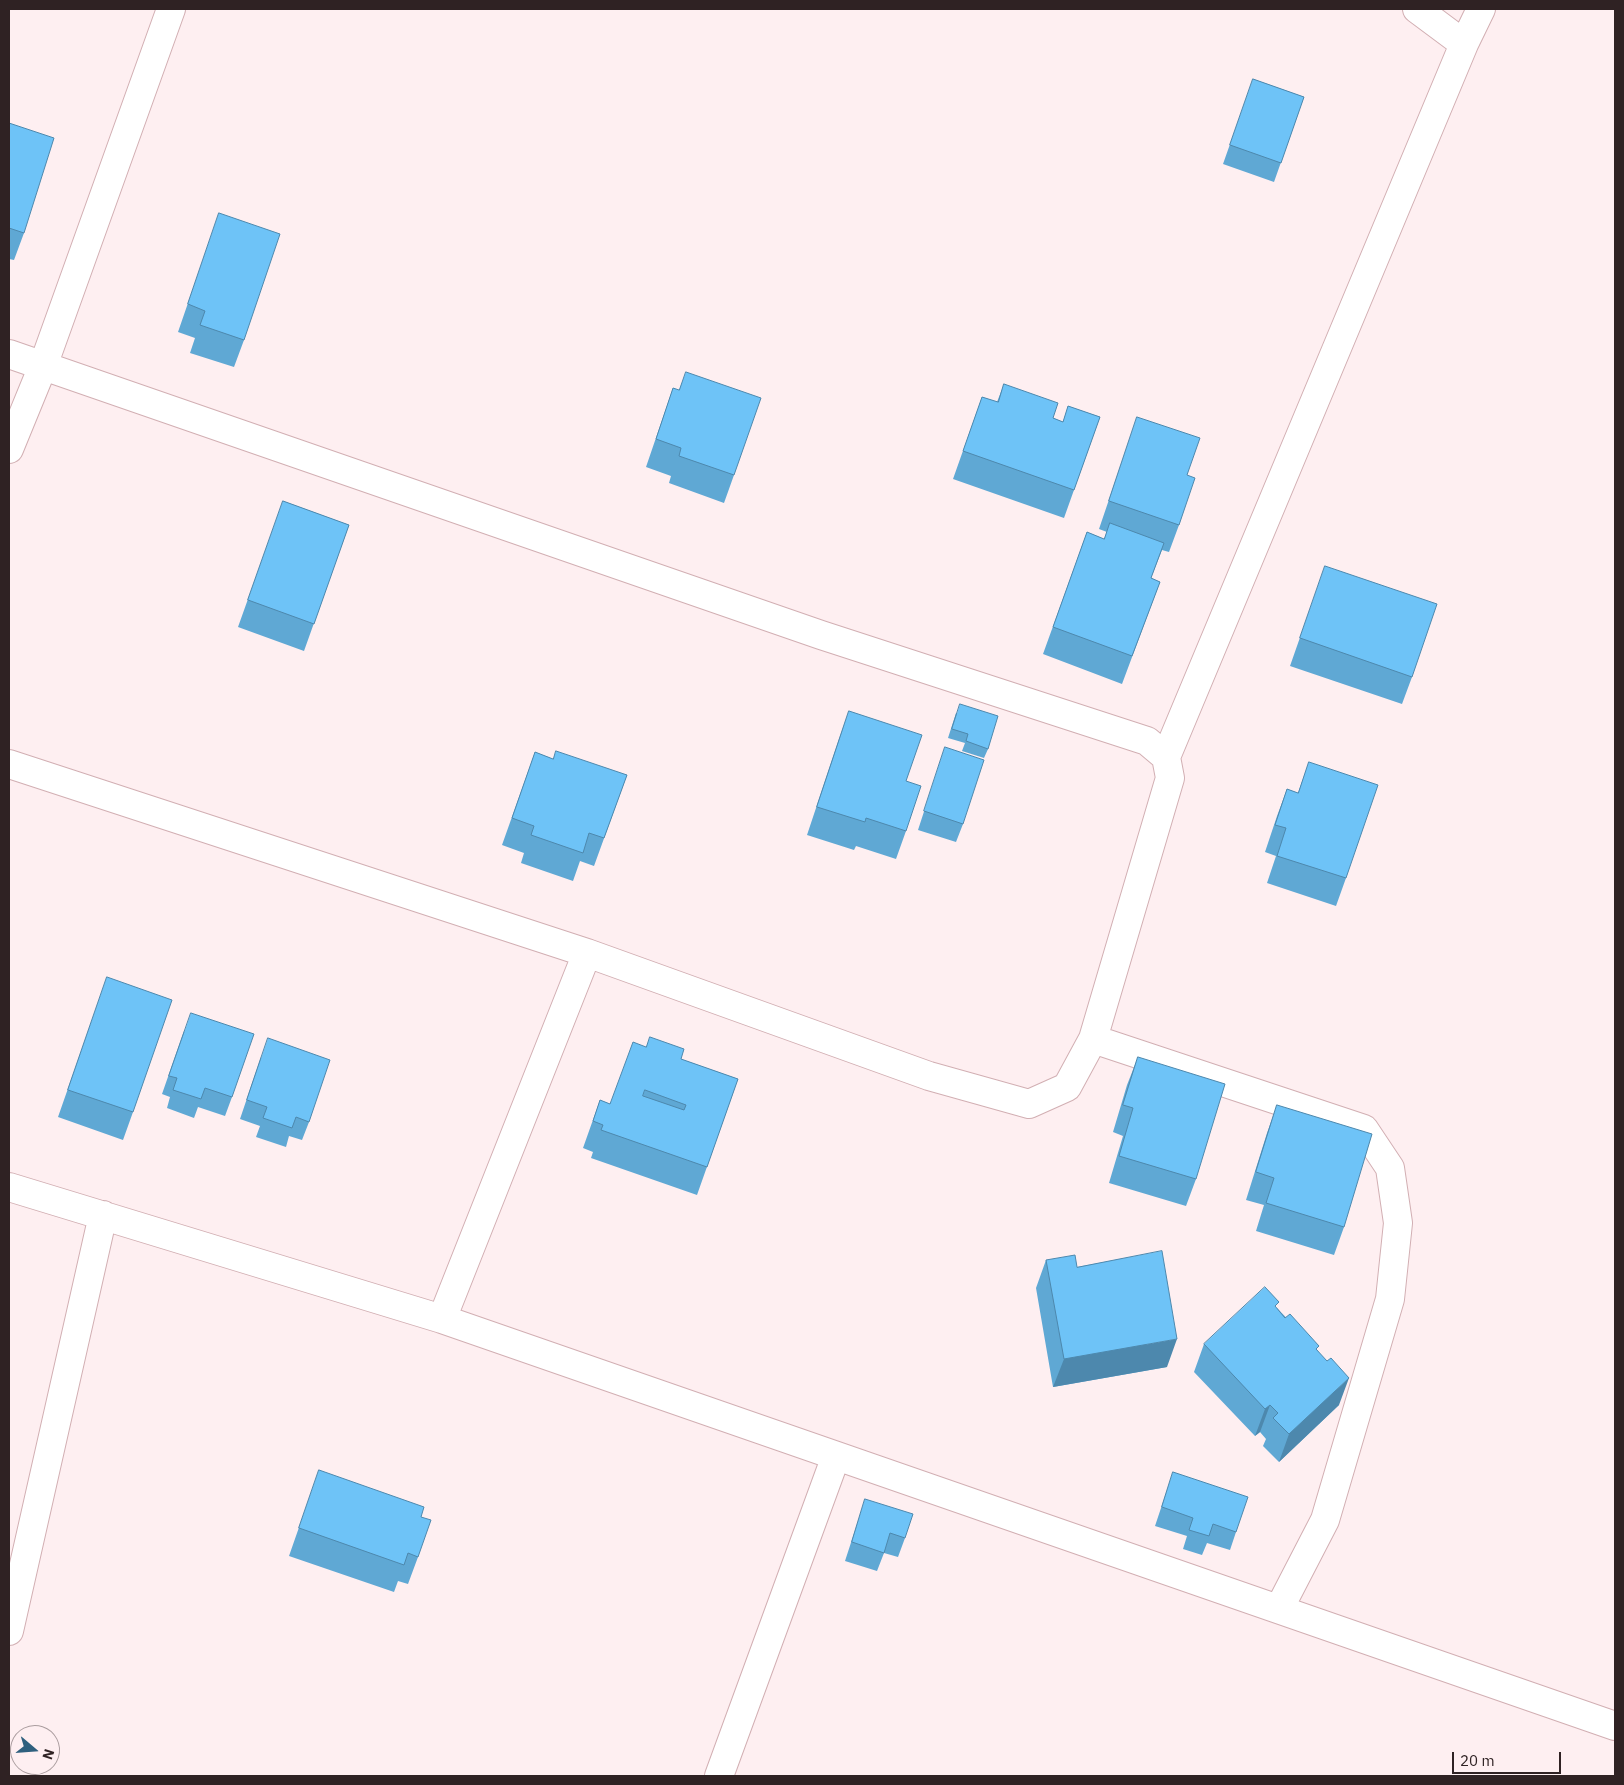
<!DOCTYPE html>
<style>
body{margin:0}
#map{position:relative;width:1624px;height:1785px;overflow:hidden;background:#feeff1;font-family:"IBM Plex Sans",sans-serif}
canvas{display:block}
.frame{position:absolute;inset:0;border:10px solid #2f2223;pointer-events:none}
.north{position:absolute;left:10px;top:1725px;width:50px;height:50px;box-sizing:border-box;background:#feeff1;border:1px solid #ab9d9f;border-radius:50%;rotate:108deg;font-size:14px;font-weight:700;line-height:20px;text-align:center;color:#2f2223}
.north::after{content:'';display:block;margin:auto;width:18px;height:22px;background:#2f607e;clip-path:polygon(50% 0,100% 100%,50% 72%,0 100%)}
.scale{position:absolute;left:1452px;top:1752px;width:109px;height:22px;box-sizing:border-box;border:2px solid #2f2223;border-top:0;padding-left:6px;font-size:15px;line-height:18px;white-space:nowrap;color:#2f2223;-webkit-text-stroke:4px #feeff1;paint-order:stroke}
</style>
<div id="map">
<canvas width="1624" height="1785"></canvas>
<div class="frame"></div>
<div class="north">N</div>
<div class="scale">20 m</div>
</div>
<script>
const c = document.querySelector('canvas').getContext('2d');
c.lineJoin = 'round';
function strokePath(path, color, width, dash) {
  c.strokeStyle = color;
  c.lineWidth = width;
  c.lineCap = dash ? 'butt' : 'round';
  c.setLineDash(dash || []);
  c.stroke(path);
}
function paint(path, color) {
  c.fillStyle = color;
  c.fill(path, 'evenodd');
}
const street = new Path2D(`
 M1464,44l17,-35
 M9,354l812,281 326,106 19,16 4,21 -77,261 -26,48 -38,17 -100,-28 -342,-123 -578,-189
 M9,449l34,-83 128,-357
 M1166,757l298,-713 -47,-35
 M1093,1039l271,90 26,39 8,55 -8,76 -65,221 -46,89
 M9,1187l433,132 1173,407
 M442,1319l145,-366
 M9,1631l94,-416
 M719,1776l117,-320`);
strokePath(street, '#d2afb3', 30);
strokePath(street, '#fff', 28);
paint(new Path2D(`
 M1253,79l51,18 -30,85 -51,-18z
 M9,123l15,110 -10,27 -5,-1z
 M219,213l25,127 -10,27 -44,-14 5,-15 -17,-6z
 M1004,384l49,34 10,4 5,-16 32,11 -36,101 -111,-39 29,-82 15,5z
 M673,388l61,87 -10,28 -55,-20 2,-7 -25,-9z
 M1137,417l50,58 -8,50 -10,27 -7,-2 -11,28 9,4 -38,102 -79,-30 44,-122 17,7 3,-7 -8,-3z
 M283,501l66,24 -45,126 -66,-24z
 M1325,566l87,111 -10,27 -112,-38z
 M849,711l57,70v50l-10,28 -40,-13 -2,4 -47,-15 32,-96z
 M956,713l32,36 -4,9 -22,-7 3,-8 -17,-5z
 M945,747l18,77 -7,18 -38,-12z
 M535,752l18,7 74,16 -33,91 -14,-5 -7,20 -52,-18 3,-10 -22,-8z
 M1309,762l37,116 -10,28 -69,-23 9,-27 -11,-4 12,-36 10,-27 11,4z
 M107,977l26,135 -10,28 -65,-23z
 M184,1031l48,66 -7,19 -27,-9 -4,11 -27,-10 3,-11 -8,-3z
 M646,1047l92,32 -41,116 -106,-37 2,-6 -10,-4 17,-48 10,4z
 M261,1057l48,65 -7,18 -13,-4 -3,11 -30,-10 4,-11 -20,-7z
 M1138,1057l58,122 -10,27 -77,-23 14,-47 -10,-4 14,-47z
 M1277,1105l67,122 -10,28 -78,-24 8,-26 -18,-5 21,-67z
 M1046,1260l31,7 90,100 -114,20 -17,-99z
 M1277,1308l41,43 21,54 -60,57 -16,-16 3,-7 -6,-7 -5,4 -61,-64 10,-28z
 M319,1470l102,47 -3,40 -10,27 -10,-3 -4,11 -105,-36z
 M1173,1472l63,60 -6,18 -23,-7 -5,12 -19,-6 4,-13 -32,-10z
 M865,1499l40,39 -7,19 -14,-4 -7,18 -32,-10 14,-43z`), '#5fa8d4');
paint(new Path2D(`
 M1177,1339l-10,28 -114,20 11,-28z
 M1349,1378l-10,27 -60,57 10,-28z
 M1270,1405l-10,27 -5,4 10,-27z`), '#4d88ad');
const building = new Path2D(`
 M1253,79l51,18 -23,66 -51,-18z
 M9,123l45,15 -30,95 -15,-5z
 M219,213l61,21 -36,106 -44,-15 5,-14 -17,-7z
 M686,372l75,26 -27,77 -55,-19 2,-8 -25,-9 17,-51 6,2z
 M1004,384l54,19 -5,15 10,4 5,-16 32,11 -26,73 -111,-39 19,-54 16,5z
 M1137,417l63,21 -13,37 8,3 -16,47 -70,-24z
 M283,501l66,24 -35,99 -66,-24z
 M1110,523l54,20 -13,35 9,4 -28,74 -79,-29 34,-95 17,7z
 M1325,566l112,38 -25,73 -112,-39z
 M960,704l38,12 -10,33 -22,-8 2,-7 -16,-5z
 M849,711l73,24 -16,46 15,5 -15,45 -40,-13 -1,4 -48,-15z
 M945,747l39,13 -21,64 -39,-13z
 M556,751l71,24 -23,63 -15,-5 -6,20 -52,-18 3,-9 -22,-8 23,-66 18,7z
 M1309,762l69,23 -32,93 -69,-22 9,-28 -11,-3 12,-36 11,4z
 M107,977l65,23 -39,112 -65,-22z
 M191,1013l63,21 -22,63 -27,-9 -4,11 -28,-9 4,-12 -8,-2z
 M650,1037l34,12 -3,10 57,20 -31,88 -106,-37 2,-5 -10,-4 7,-21 10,4 23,-62 13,5zM645,1090l41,15 -2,5 -41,-14z
 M268,1038l62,22 -21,62 -13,-5 -4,11 -29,-10 4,-11 -20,-7z
 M1138,1057l87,27 -29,95 -77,-23 14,-48 -10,-3z
 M1277,1105l95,29 -28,93 -78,-24 8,-25 -18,-6z
 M1162,1251l15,88 -113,20 -18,-99 29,-5 2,12z
 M1265,1287l14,15 -4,4 10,12 5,-4 29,32 -3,3 11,12 4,-3 18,20 -60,56 -16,-16 5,-5 -8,-8 -5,4 -61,-65z
 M319,1470l105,37 -3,10 10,3 -13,37 -10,-4 -4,12 -105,-37z
 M1173,1472l75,25 -12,35 -23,-8 -4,12 -20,-6 4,-12 -31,-11z
 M865,1499l48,15 -8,24 -15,-5 -6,20 -32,-11z`);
paint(building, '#6ec3f7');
strokePath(building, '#4d88ad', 1);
</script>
